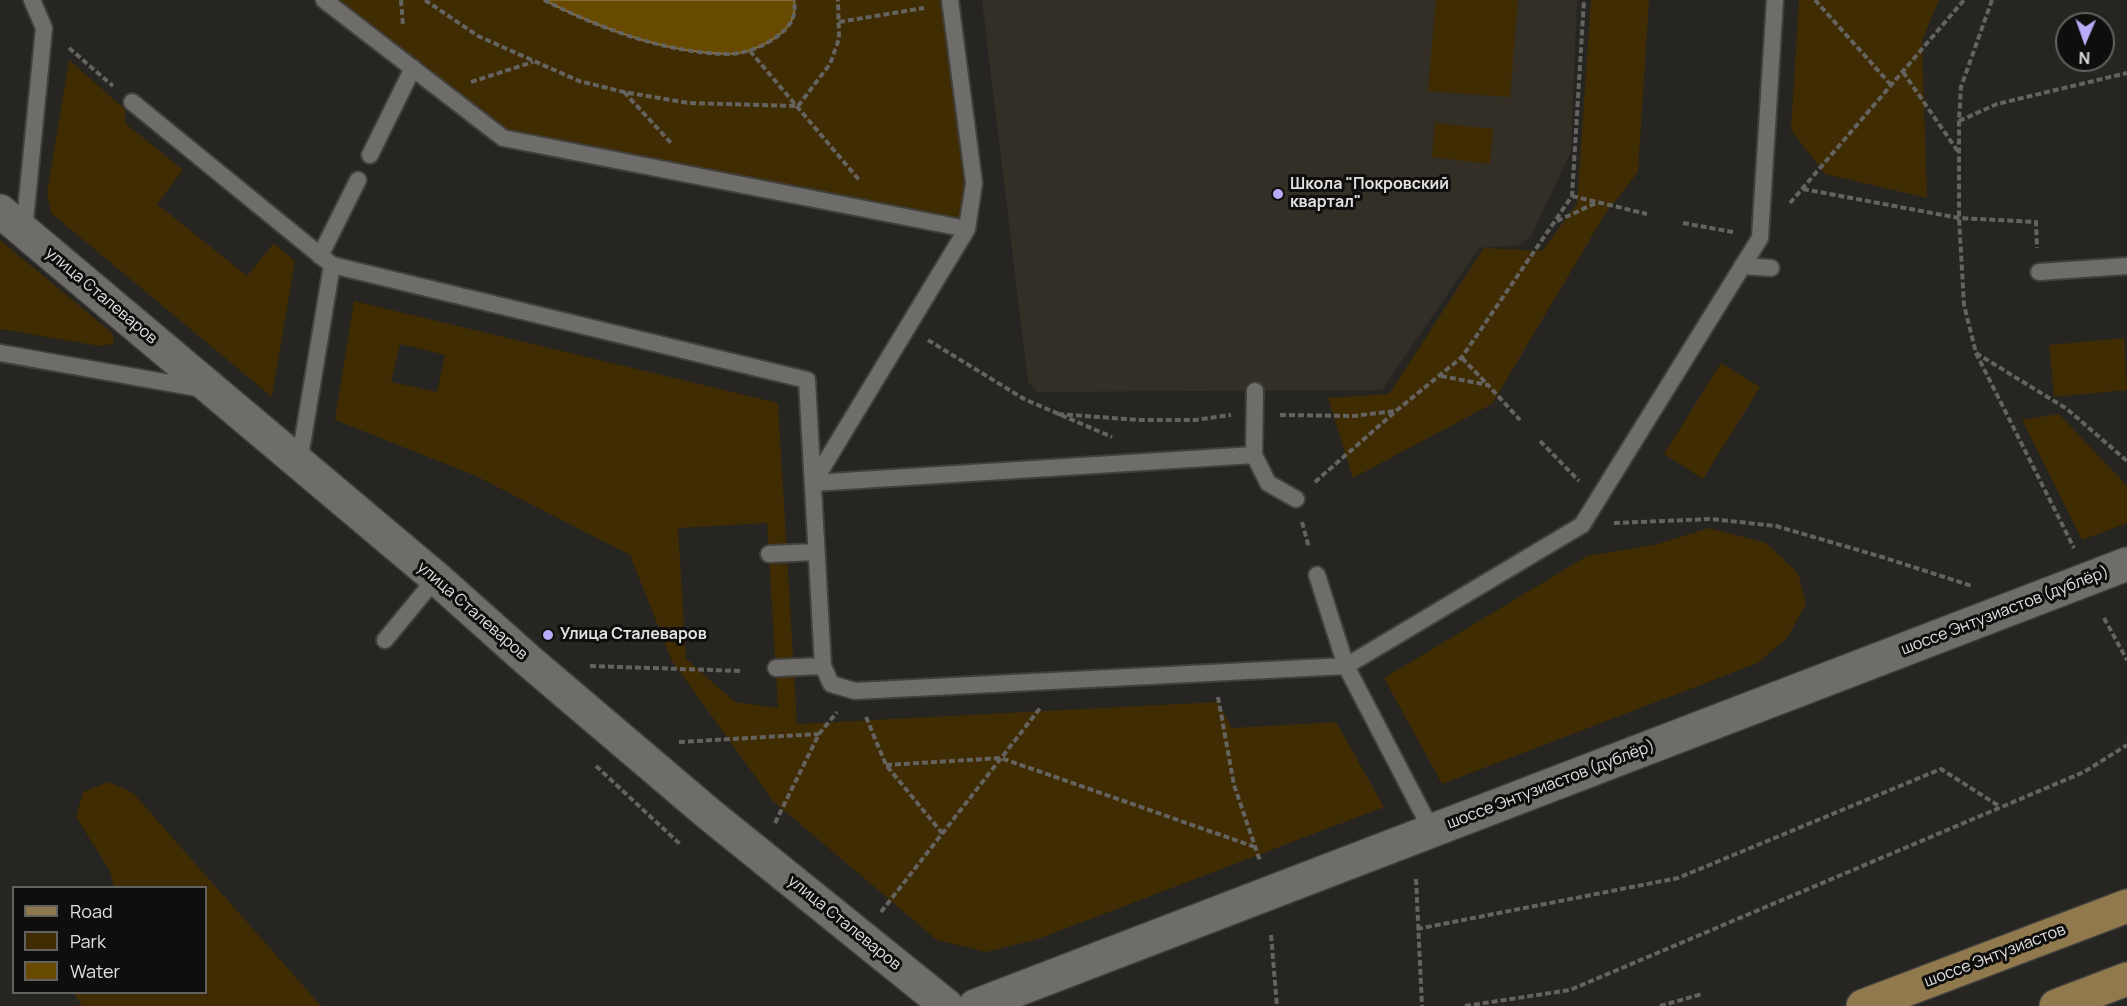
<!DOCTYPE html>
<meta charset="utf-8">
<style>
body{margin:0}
#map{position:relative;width:2127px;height:1006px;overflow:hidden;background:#262522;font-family:Manrope,sans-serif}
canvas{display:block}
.legend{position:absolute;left:12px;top:886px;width:195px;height:108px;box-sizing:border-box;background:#0f0e0d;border:2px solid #636261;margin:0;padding:8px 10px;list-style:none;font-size:18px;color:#e1e0df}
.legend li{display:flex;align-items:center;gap:12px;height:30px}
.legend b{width:30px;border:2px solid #636261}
.north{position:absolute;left:2055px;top:12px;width:60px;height:60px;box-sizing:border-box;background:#0f0e0d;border:2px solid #636261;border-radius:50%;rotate:182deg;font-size:16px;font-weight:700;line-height:24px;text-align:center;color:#e1e0df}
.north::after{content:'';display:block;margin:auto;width:21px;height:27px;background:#b8abf7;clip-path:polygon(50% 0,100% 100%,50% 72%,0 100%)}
</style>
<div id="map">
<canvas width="2127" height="1006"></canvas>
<ul class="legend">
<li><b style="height:8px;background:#90794c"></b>Road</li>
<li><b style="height:16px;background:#3f2c02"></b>Park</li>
<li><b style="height:16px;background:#674900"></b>Water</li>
</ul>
<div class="north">N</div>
</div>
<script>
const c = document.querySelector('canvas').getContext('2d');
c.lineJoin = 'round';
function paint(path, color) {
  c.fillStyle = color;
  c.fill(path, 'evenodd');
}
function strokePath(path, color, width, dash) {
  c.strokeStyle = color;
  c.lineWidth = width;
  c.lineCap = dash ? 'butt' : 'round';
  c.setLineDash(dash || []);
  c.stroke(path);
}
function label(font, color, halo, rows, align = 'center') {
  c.font = font + ' Manrope,sans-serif';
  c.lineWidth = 6;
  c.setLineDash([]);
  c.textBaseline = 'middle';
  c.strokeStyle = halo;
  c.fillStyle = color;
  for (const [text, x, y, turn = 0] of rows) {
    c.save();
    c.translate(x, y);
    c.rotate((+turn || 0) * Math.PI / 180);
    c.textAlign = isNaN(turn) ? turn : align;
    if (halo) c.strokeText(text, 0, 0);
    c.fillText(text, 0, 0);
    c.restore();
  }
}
paint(new Path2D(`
 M982,0h595l-6,152 -40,84 -11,9 -41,3 -97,142 -345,2 -9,-10z`), '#332e26');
paint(new Path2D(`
 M338,0h605l23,179 -5,45 -456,-95 -112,-84z
 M1436,0h82l-8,97 -82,-6z
 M1591,0h58l-11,172 -33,42 -113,190 -139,74 -25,-80 61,-4 95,-146 58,3 35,-47z
 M1799,0h140l-17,41 5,157 -102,-24 -34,-44z
 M69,60l56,49v14l58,47 -26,34 90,72 27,-33 21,18 -23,136 -221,-184 -4,-21z
 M1435,123l58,6 -3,35 -58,-7z
 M0,240l111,92 3,5 -1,7 -14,2 -99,-17z
 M354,301l424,102 19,321 421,-22 14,26 104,-6 48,85 -346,132 -52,13 -49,-12 -164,-139 -101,-140 -42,-106 -154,-79 -141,-56zM400,344l45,11 -8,37 -46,-10zM767,523l11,185 -43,-6 -49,-43 -8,-131z
 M2124,338l3,52 -73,7 -5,-52z
 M1721,363l39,24 -57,92 -39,-25z
 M2059,414l68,72v37l-45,17 -60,-120z
 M1709,528l57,15 32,30 8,31 -19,34 -29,25 -316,121 -58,-106 203,-122 71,-12z
 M109,782l24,11 188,213h-239l-8,-13 132,-1v-104l-92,-1 -4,-16 -34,-54 7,-25z`), '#3f2c02');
const water = new Path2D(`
 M544,0h250c3,18 -5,28 -19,38 -13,9 -31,16 -47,16 -63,-1 -129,-26 -184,-54z`);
paint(water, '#674900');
strokePath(water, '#8c7643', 1.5);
const lane = new Path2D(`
 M324,0l179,138 464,91
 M950,0l24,183 -7,46 -154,254 441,-28 14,28 28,16
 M132,102l200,163 475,115 16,286 8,18 24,7 491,-25 236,-141 178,-287 15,-238
 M370,155l43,-87
 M24,231l20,-203 -12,-28
 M320,256l38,-76
 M1742,266l29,2
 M2039,272l88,-6
 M0,353l203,36
 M1254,455l1,-64
 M299,463l33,-198
 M769,554l47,-2
 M1317,575l29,91 86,165
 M385,640l51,-62
 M776,668l47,-2`);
const secondary = new Path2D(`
 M0,211l436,367 93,83 180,153 238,192
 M975,1006l1152,-442`);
const primary = new Path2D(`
 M1863,1006l264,-100
 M2056,1006l71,-27`);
strokePath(lane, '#41403e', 20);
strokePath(secondary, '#41403e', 36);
strokePath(primary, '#41403e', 36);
strokePath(new Path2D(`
 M401,0l2,26
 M425,0l53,36 101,45 45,11 65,11 109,3
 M544,0c55,28 121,53 184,54 16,0 34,-7 47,-16 14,-10 22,-20 19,-38
 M1815,0l76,85
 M1992,0l-31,87 -2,34v97l5,87 12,48 98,195
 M839,22l85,-14
 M69,48l44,38
 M750,51l110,130
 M1903,72l56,81
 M471,82l62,-20
 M624,92l48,52
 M798,106l32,-42 9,-25 -1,-39
 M1959,121l38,-17 130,-31
 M1803,189l156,29 77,4 1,26
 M1572,196l75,18
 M1790,203l174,-203
 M1557,221l39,-18
 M1683,223l50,9
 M928,340l96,59 88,38
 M1976,353l91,56 60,52
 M1462,358l26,27
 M1441,376l47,9 32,35
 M1058,414l81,6h56l36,-5
 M1280,415l73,1 43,-5
 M1540,441l39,40
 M1315,482l81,-71 66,-54 110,-161 12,-196
 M1302,522l7,26
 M1614,523l97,-4 65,7 106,31 90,29
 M2104,618l23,42
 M590,666l152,5
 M1218,697l16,88 26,76
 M866,717l20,48 56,68
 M679,742l140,-8
 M886,765l115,-7 254,89
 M596,766l85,79
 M775,823l44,-89 18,-22
 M1416,879l6,127
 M881,912l160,-205
 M1417,929l261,-51 263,-109 58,37
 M1271,935l6,71
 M1465,1006l105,-16 514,-218 43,-27
 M1660,1006l42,-12`), '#646360', 4, [6, 3]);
strokePath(lane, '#6f6d6a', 16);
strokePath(secondary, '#6f6d6a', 33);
strokePath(primary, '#90794c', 33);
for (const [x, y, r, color] of [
 [1278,194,6,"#b8abf7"],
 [548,635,6,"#b8abf7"]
]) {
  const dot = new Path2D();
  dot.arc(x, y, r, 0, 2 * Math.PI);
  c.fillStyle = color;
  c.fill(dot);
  strokePath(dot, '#0f0e0d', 2);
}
label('bold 16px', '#e1e0df', '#0f0e0d', [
 ["Школа \"Покровский",1290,185],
 ["квартал\"",1290,203],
 ["Улица Сталеваров",560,635]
], 'left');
label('16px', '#e1e0df', '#0f0e0d', [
 ["улица Сталеваров",101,296,40],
 ["улица Сталеваров",472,611,41],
 ["шоссе Энтузиастов (дублёр)",2005,611,-21],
 ["шоссе Энтузиастов (дублёр)",1551,785,-21],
 ["улица Сталеваров",844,923,39],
 ["шоссе Энтузиастов",1995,956,-21]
]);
</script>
